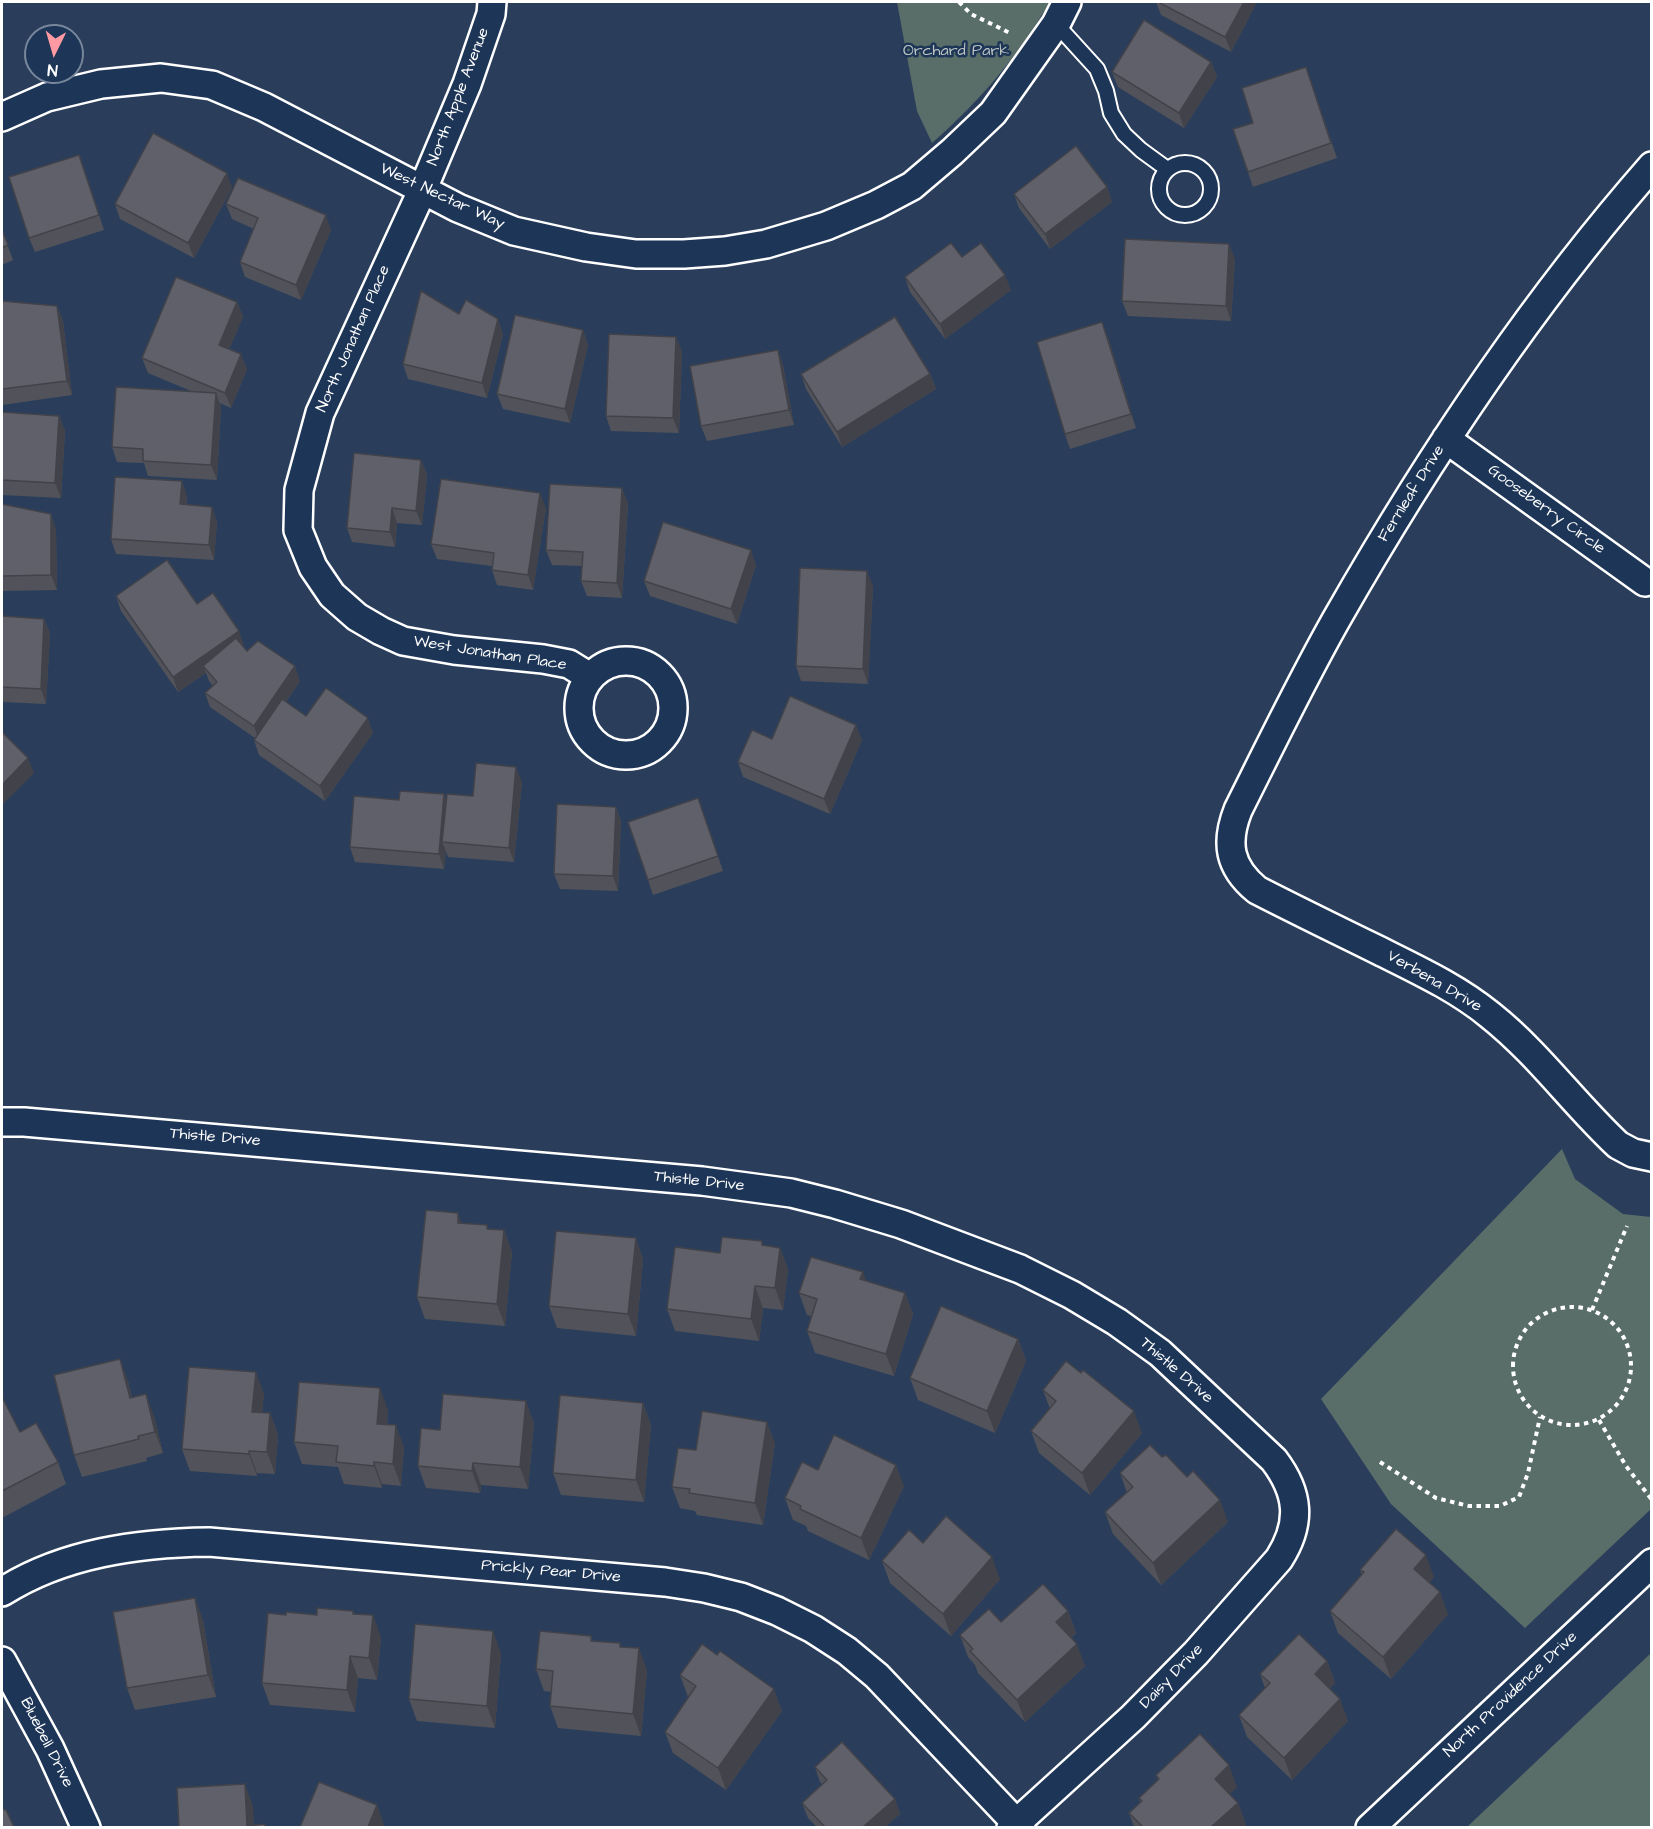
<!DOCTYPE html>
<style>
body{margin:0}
#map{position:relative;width:1653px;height:1829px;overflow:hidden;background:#2a3e5b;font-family:"Architects Daughter",sans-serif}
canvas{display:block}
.frame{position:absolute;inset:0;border:3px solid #fff;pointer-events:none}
.north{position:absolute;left:24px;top:24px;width:60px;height:60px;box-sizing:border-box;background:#1d3557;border:2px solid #77869a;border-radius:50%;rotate:185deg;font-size:16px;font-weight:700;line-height:24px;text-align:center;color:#fff}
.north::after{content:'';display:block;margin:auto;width:21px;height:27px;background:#ff9aa2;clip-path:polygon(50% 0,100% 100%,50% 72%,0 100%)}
</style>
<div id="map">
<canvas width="1653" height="1829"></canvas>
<div class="frame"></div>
<div class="north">N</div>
</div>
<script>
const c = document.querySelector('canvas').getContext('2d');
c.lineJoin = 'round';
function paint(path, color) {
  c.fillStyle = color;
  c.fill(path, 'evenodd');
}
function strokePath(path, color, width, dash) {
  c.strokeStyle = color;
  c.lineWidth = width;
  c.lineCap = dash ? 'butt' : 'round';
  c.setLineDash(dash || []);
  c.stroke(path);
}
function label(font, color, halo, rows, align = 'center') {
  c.font = font + ' "Architects Daughter",sans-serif';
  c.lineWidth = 5;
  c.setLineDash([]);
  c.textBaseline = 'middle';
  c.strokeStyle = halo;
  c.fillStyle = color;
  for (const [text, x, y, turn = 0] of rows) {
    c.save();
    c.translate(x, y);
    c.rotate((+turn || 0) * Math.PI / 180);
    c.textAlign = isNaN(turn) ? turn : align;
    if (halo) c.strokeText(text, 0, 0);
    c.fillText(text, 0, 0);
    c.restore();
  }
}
paint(new Path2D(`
 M897,2h153c-34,56 -69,98 -118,141l-15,-32z
 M1562,1149l13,30 48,35 28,3v292l-126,119 -134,-124 -70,-105z
 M1651,1653v174h-184z`), '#596d69');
const lane = new Path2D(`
 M1056,24l41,45 9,22 5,22 13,21 17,16 26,19
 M1159 189a26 26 0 1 1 52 0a26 26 0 1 1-52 0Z`);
const street = new Path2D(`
 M492,2l-1,12 -24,70 -45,107 -102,222 -21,77 -1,40 15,37 19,28 25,22 24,14 22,10 51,9 89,9 26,5 21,13
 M2,117l45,-20 54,-13 60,-6 51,7 52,22 194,101 56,23 72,16 50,7h48l41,-3 41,-7 60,-18 50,-21 36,-19 40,-34 41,-39 63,-89 11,-22
 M1652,166c-122,139 -225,294 -316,454 -35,62 -66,126 -98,190 -13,33 -9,57 19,80 41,21 82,41 123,61 38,19 77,37 110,64 49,39 83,88 128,130l15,8 19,4
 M1446,439l199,143
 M579 708a47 47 0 1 1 94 0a47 47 0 1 1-94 0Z
 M2,1122h22l678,59 89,12 44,11 66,20 119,45 52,26 45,27 43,31 114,107c25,33 28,63 5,99l-83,94 -63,64 -122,111
 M2,1592c61,-39 136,-49 207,-50l456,40 39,6 37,9 36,14 36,18 34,22 30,25 144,152
 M2,1661l48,88 36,79
 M1370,1828l282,-265`);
strokePath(lane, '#fff', 18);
strokePath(street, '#fff', 32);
strokePath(new Path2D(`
 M959,2l12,12 41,20
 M1513 1366a59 59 0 1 1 118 0a59 59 0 1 1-118 0Z
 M1592,1310l35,-84
 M1599,1420l27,46 26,34
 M1380,1462l56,36 33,8h31l19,-9 9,-24 12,-56`), '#fff', 4, [4.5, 4.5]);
strokePath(lane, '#1d3557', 14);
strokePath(street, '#1d3557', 27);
paint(new Path2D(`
 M1156,2h101l-26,50 -70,-37z
 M1211,62l6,15 -33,51 -66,-41 -6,-15z
 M1306,67l31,91 -84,29 -20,-58 20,-6z
 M79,155l25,75 -69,22 -6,-14z
 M1107,187l5,15 -62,47 -31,-41 -5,-14z
 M232,188l-38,70 -74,-39 -5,-15z
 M226,204l105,26 -30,70 -56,-23 -5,-15 14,-33 -22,-10z
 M2,230l11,30 -11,5z
 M962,257l49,33 -66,49 -35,-47 -5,-15z
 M1235,259l-4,62 -103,-5 -6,-15z
 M2,301l55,5 6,15 9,74 -70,10z
 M237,302l6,15 -14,32 18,20 -16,39 -11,-5 1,4 -4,73 -69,-4 -4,-13 -27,-1 -5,-15 79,-56 -43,-18 -6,-15z
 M459,314l44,20 -16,64 -79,-19 -5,-15z
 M583,330l5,15 -18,78 -67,-14 -6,-15z
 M676,337l6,15 -3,81 -68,-2 -5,-15z
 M1108,337l28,91 -66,21 -5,-15z
 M783,365l11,60 -87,16 -6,-15z
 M801,374h129l6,15 -94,58 -36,-58z
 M2,412l57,4 6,15 -4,67 -59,-3z
 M421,460l6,15 -5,50 -25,-2 -2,24 -43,-5 -5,-14z
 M187,496v9l30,16 -3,39 -98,-6 -5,-15z
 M628,503l-6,95 -35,-2 -6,-15 1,-15 -30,-1 -6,-15z
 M2,504l54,25 1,61 -55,1z
 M546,508l-13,82 -36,-5 -5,-15v-4l-55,-7 -6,-15z
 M756,565l-19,59 -87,-28 -6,-15z
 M873,586l-5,98 -67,-3 -5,-15z
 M116,596l81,8 47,42 -1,1 4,4 53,30 -14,21 20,14 67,17 -48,68 -66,-46 -5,-15 1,-2 -45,-31 -5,-14 8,-7 -4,-5 -3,-8 -28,19 -57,-81z
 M2,616l42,3 6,14 -4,71 -44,-2z
 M772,739l90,1 -32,74 -87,-37 -5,-15z
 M522,782l-8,80 -66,-5 -2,-6 -2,18 -89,-7 -5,-15 49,-47 45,-6 2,6 27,-4z
 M698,798l25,73 -70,24 -5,-15z
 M616,807l5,14 -3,70 -58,-2 -6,-15z
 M462,1223l27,6 15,1 8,22 -7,74 -80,-7 -8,-22z
 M636,1238l7,22 -7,76 -79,-8 -8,-22z
 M764,1246l16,2 8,21 -5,41 -20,-2 -4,33 -84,-10 -8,-22 53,-56z
 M866,1281l39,12 8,21 -19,62 -79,-23 -8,-22 4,-15 -4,-1 -8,-22z
 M1018,1339l8,22 -31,72 -77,-33 -8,-22z
 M128,1381l4,16 22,19 9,37 -17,5 1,3 -65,16 -8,-22z
 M1043,1390l99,43 -52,62 -51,-42 -8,-22 19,-22z
 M264,1394l-2,19h8l8,22 -3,39 -18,-1v3l-67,-5 -8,-22z
 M2,1397l18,35 38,30 8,22 -64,34z
 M643,1403l8,22 -7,77 -83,-7 -8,-22z
 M388,1410l-1,15 17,22 -3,39 -19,-2v4l-38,-4 -6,-17 -36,-3 -8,-22z
 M534,1423l-6,66 -47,-4 -1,8 -54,-5 -8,-22 22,-36z
 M775,1443l-12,82 -66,-10 -2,-4 -15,-3 -8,-21 24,-37z
 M1162,1457l66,65 -67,63 -48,-51 -8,-22 22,-19 -7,-20z
 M818,1470l86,16 -35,74 -61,-29 -2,-5 -13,-6 -8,-22z
 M923,1543l77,36 -49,57 -61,-53 -8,-22z
 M1360,1570l74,7 -5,6 19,31 -57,65 -53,-46 -8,-22 32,-36z
 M353,1611l1,3 27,23 -4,43 -19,-2 -3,34 -85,-7 -8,-22 24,-68h31z
 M1068,1611l8,22 -5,5 14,28 -60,56 -47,-49 -3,-8 -7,-8 -8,-22 41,-13z
 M203,1620l13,77 -81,13 -8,-22z
 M591,1636l2,5 28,6 26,23 -6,66 -83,-8 -8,-22 2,-14 -8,-1 -8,-22z
 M501,1653l-6,75 -78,-7 -8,-22z
 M717,1655l65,56 -56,79 -53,-37 -8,-21 23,-35 -8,-22z
 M1327,1661l8,22 -5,5 18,33 -56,59 -45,-43 -8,-22 26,-27 -5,-14z
 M815,1767l80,32 5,15 -15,13h-68l-9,-9 -6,-15 21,-18 -3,-3z
 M1156,1775l81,12 -8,7 9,9 8,22 -3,2h-109l-5,-14 11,-11 -1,-4 19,-18z`), '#52535a');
paint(new Path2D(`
 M1244,2h13l-26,50 -6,-15z
 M1211,62l6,15 -33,51 -5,-15z
 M227,173l5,15 -38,70 -6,-15z
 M1107,187l5,15 -62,47 -5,-15z
 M326,215l5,15 -30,70 -5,-15z
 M1229,244l6,15 -4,62 -5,-15z
 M1005,275l6,15 -66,49 -5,-15z
 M237,302l6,15 -18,43 -6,-15z
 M57,306l6,15 9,74 -5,-14z
 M498,319l5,15 -16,64 -5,-15z
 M1102,322l6,15 28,91 -5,-14z
 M583,330l5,15 -18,78 -5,-14z
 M676,337l6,15 -3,81 -6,-15z
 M778,350l5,15 11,60 -5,-15z
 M241,354l6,15 -16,39 -6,-15z
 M930,374l6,15 -94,58 -5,-15z
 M216,393l5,14 -4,73 -6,-15z
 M59,416l6,15 -4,67 -6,-15z
 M421,460l6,15 -5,50 -6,-14z
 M182,481l5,15 -1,23 -6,-15z
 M622,488l6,15 -6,95 -5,-15z
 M540,493l6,15 -13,82 -5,-15z
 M212,507l5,14 -3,39 -5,-15z
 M392,508l5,15 -2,24 -5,-15z
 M51,514l5,15 1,61 -6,-15z
 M751,550l5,15 -19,59 -6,-15z
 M867,571l6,15 -5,98 -5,-15z
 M44,619l6,14 -4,71 -5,-15z
 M239,631l5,15 -36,26 -5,-6 3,7 -28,19 -5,-15z
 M295,666l5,15 -41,60 -5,-15z
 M368,718l5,15 -48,68 -5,-15z
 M856,725l6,15 -32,74 -6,-15z
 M28,758l6,15 -32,32v-20z
 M516,767l6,15 -8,80 -5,-14z
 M444,794l5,15 -7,33 4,9 -2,18 -5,-15z
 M616,807l5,14 -3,70 -5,-15z
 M458,1213l8,22 -8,-12z
 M504,1230l8,22 -7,74 -8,-22z
 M636,1238l7,22 -7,76 -8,-22z
 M780,1248l8,21 -5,41 -8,-22z
 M863,1272l8,22 -11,-15z
 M755,1286l8,22 -4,33 -8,-22z
 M905,1293l8,21 -19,62 -8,-22z
 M1018,1339l8,22 -31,72 -8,-22z
 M120,1359l8,22 10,39 -8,-22z
 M256,1372l8,22 -4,40 -8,-22z
 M380,1388l8,22 -3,36 -8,-22z
 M146,1394l8,22 9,37 -8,-21z
 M526,1401l8,22 -6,66 -8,-22z
 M643,1403l8,22 -7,77 -8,-22z
 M1134,1411l8,22 -52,62 -8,-22z
 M270,1413l8,22 -3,39 -8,-22z
 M767,1422l8,21 -12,82 -8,-22z
 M396,1425l8,22 -3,39 -8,-22z
 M249,1451l8,22v3l-8,-22z
 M374,1462l8,22v4l-8,-22z
 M473,1463l8,22 -1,8 -8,-22z
 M896,1465l8,21 -35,74 -8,-22z
 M1220,1500l8,22 -67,63 -8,-22z
 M1426,1555l8,22 -12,14 -8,-22z
 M992,1557l8,22 -49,57 -8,-22z
 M1440,1592l8,22 -57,65 -8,-22z
 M195,1598l8,22 13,77 -8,-22z
 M1068,1611l8,22 -12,11 -8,-22z
 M373,1615l8,22 -4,43 -8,-22z
 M493,1631l8,22 -6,75 -8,-22z
 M1077,1644l8,22 -60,56 -8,-22z
 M639,1648l8,22 -6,66 -8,-22z
 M350,1656l8,22 -3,34 -8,-22z
 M1327,1661l8,22 -12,13 -8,-22z
 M774,1689l8,22 -56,79 -8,-22z
 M1340,1699l8,22 -56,59 -8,-22z
 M1229,1765l8,22 -14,14 -8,-22z
 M245,1784l8,22 1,21 -7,-1z
 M895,1799l5,15 -15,13h-22z
 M1238,1803l8,22 -3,2h-32z
 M377,1805l8,22h-17z`), '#42434a');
const building = new Path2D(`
 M1158,2h86l-19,35z
 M1144,20l67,42 -32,51 -67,-41z
 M1306,67l25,76 -83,29 -15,-43 20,-6 -11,-35z
 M153,133l74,40 -39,70 -73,-39z
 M1076,146l31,41 -62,47 -31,-40z
 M79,155l20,60 -70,23 -20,-61z
 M238,178l88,37 -30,70 -56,-23 18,-44 -32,-14z
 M2,230l6,15 -6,3z
 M1125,239l104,5 -3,62 -104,-5z
 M951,243l11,14 19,-14 24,32 -65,49 -35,-47z
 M176,277l61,25 -18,43 22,9 -16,39 -83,-35z
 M421,291l38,23 7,-14 32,19 -16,64 -79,-19z
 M2,301l55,5 10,75 -65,8z
 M515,315l68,15 -18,79 -68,-15z
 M895,317l35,57 -93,58 -36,-58z
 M1102,322l29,92 -66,20 -28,-92z
 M609,334l67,3 -3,81 -67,-2z
 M778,350l11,60 -88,16 -11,-60z
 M116,387l100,6 -5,72 -68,-4v-12l-31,-2z
 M2,412l57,4 -4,67 -53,-3z
 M354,453l67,7 -5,51 -24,-3 -2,24 -43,-4z
 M115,477l67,4 -2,23 32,3 -3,38 -98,-6z
 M441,479l99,14 -12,82 -36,-5 2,-17 -63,-9z
 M550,484l72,4 -5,95 -36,-2 2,-29 -37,-2z
 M2,504l49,10v61l-49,1z
 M663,522l88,28 -20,59 -87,-28z
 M167,560l30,44 16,-11 26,38 -66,46 -57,-81z
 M800,568l67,3 -4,98 -67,-3z
 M2,616l42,3 -3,70 -39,-2z
 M236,638l11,13 11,-10 37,25 -41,60 -49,-33 12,-11 -14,-16z
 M326,688l42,30 -48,68 -66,-46 28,-41 24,17z
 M790,696l66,29 -32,74 -86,-37 14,-32 20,9z
 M2,732l26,26 -26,27z
 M476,763l40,4 -7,81 -67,-6 5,-48 26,2z
 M400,791l44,3 -5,60 -89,-7 4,-51 45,4z
 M698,798l20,58 -70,24 -20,-58z
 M557,804l59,3 -3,69 -59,-2z
 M426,1210l32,3v10l29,2v4l17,1 -7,74 -80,-7z
 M556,1231l80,7 -8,76 -79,-8z
 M722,1237l40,4v4l18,3 -5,40 -20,-2 -4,33 -84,-10 8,-62 45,6z
 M811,1257l52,15 -3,7 45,14 -19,61 -79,-23 10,-32 -18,-6z
 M941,1306l77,33 -31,72 -77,-33z
 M120,1359l10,39 16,-4 9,38 -17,4 1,3 -65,16 -20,-80z
 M1066,1361l15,12 2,-3 51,41 -52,62 -51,-42 25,-30 -13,-11z
 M189,1367l67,5 -4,40 18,1 -3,39 -18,-1v3l-67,-5z
 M299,1382l81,6 -3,36 19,1 -3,39 -19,-2v4l-38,-4 2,-16 -44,-4z
 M443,1394l83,7 -6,66 -47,-4 -1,8 -54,-5 3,-38 19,2z
 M560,1395l83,8 -7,77 -83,-7z
 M2,1397l18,35 16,-9 22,39 -56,29z
 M702,1411l65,11 -12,81 -66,-10 1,-4 -18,-2 6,-39 18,2z
 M834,1435l62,30 -35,73 -61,-29 1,-3 -16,-8 17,-36 16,8z
 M1150,1445l12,12 4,-2 21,22 6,-6 27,29 -67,63 -48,-51 28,-25 -13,-14z
 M946,1516l46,41 -49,57 -61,-53 27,-31 14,13z
 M1396,1529l30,26 -12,14 26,23 -57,65 -53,-46 34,-39 -4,-2z
 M1043,1584l25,27 -12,11 21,22 -60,56 -47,-49 3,-2 -13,-14 29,-26 12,13z
 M195,1598l13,77 -81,13 -14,-76z
 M317,1608l36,3v3l20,1 -4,43 -19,-2 -3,34 -85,-7 6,-70 18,2v-3l31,3z
 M415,1624l78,7 -6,75 -78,-7z
 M540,1631l51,5v5l29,2v4l19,1 -6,66 -83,-8 3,-35 -17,-2z
 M1299,1634l28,27 -12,13 25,25 -56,59 -45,-43 31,-32 -10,-9z
 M702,1644l15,11 3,-4 54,38 -56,79 -53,-36 31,-46 -16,-11z
 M1200,1734l29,31 -14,14 23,24 -27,24h-68l-14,-14 13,-12 -3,-3 20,-19 -3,-4z
 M842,1742l53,57 -32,28h-38l-23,-24 25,-23 -12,-13z
 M319,1782l58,23 -9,22h-68z
 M245,1784l2,42 18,-2v3h-86l-2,-39z
 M2,1809l4,1 8,17h-12z`);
paint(building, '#5f6069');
strokePath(building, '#42434a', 1.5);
label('16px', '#bdc5c3', '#1d3557', [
 ["Orchard Park",956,52]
]);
label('16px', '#fff', '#1d3557', [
 ["North Apple Avenue",459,97,-69],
 ["West Nectar Way",442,197,25],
 ["North Jonathan Place",354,339,-66],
 ["Fernleaf Drive",1412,494,-58],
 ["Gooseberry Circle",1546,510,36],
 ["West Jonathan Place",490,654,9],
 ["Verbena Drive",1434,982,30],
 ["Thistle Drive",215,1138,5],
 ["Thistle Drive",699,1182,6],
 ["Thistle Drive",1176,1371,41],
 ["Prickly Pear Drive",551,1572,5],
 ["Daisy Drive",1172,1677,-46],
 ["North Providence Drive",1511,1695,-43],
 ["Bluebell Drive",46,1743,63]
]);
</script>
